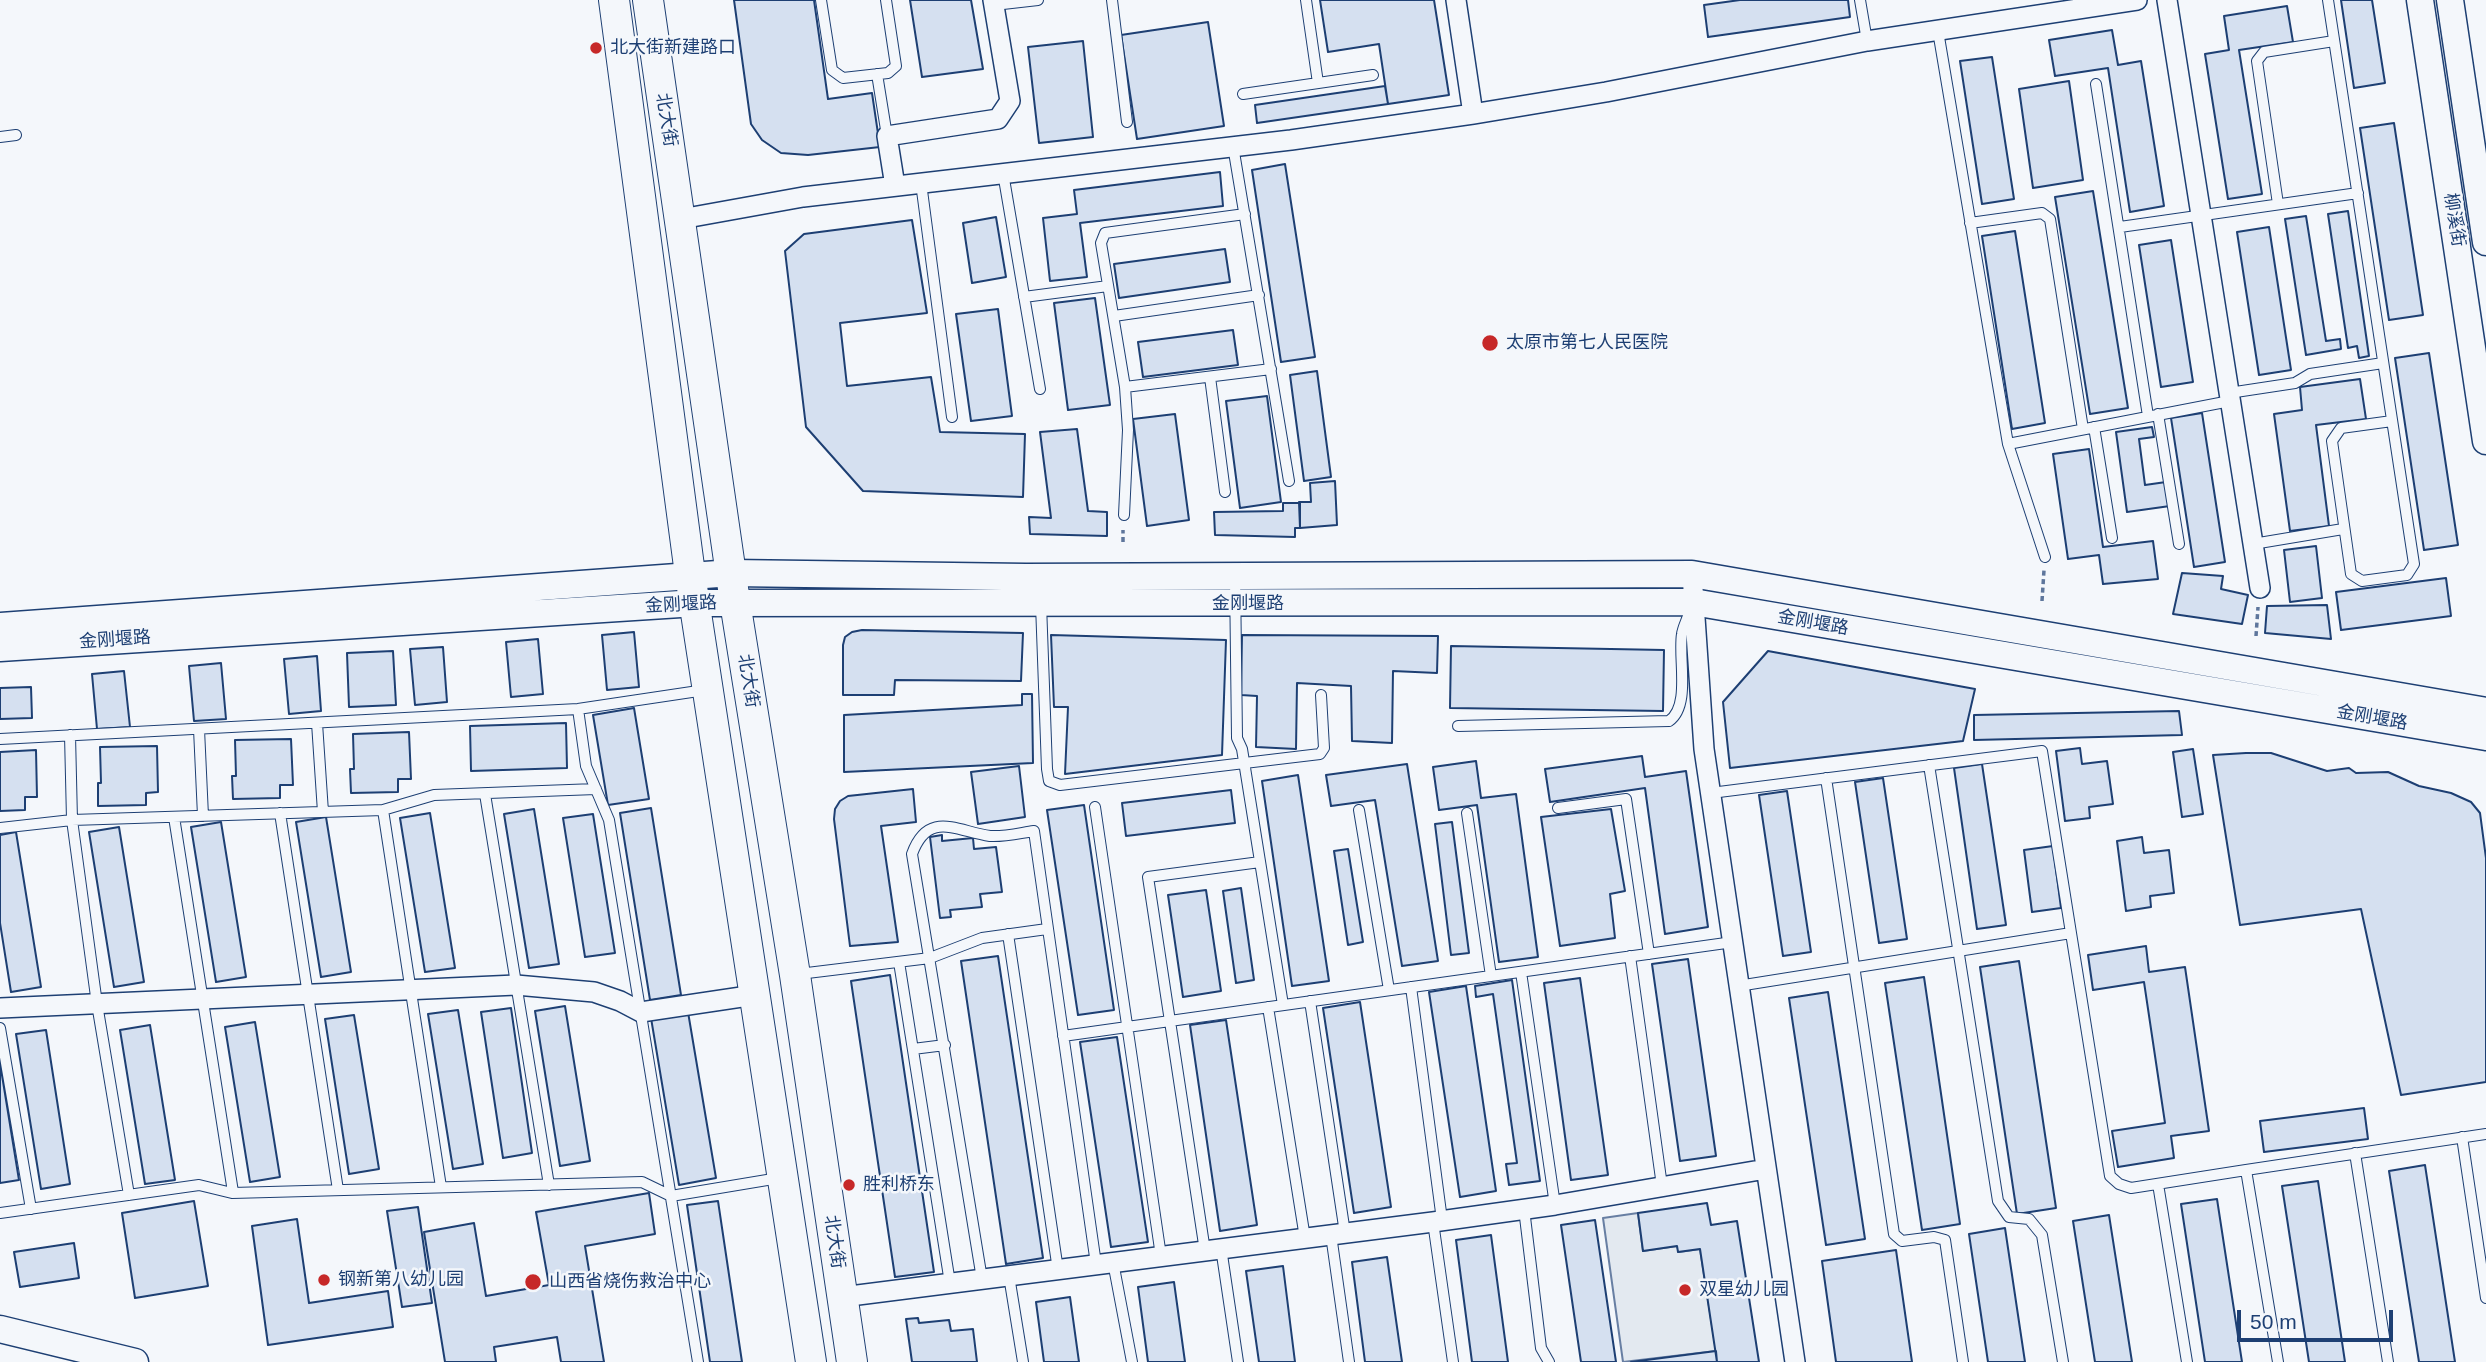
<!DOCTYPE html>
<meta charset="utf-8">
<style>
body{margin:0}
#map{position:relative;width:2486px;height:1362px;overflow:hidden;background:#f4f7fb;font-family:Helvetica,sans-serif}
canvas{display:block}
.scale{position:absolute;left:2237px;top:1310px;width:156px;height:32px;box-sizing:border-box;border:4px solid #1d3f73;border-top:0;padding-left:9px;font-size:21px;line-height:24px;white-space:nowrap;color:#1d3f73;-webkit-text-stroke:5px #f4f7fb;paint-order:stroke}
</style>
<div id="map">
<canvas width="2486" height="1362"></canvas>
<div class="scale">50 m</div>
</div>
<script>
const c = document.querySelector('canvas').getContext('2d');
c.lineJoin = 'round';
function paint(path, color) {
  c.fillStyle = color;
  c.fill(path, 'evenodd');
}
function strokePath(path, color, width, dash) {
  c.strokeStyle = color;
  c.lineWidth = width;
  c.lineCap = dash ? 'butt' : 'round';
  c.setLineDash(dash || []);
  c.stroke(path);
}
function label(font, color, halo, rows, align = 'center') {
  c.font = font + ' Helvetica,"Noto Sans SC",sans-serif';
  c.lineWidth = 5;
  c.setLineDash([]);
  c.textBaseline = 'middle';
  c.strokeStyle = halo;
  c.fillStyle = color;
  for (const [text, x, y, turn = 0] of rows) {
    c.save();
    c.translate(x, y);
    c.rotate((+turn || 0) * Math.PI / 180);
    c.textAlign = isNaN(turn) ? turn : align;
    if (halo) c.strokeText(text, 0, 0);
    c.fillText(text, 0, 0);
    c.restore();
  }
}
const green = new Path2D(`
 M1638,1213l5,38 34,-5 2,6 21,-3 16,102 -93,11 -20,-144z`);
paint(green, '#e3e9f0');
strokePath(green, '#687fa3', 2);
const building = new Path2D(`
 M734,0h80l14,99 44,-6 8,54 -72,8 -27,-2 -19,-13 -11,-16z
 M910,0h61l12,69 -61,8z
 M1320,0h114l15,95 -61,9 -9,-60 -51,8z
 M1740,0h108l2,17 -142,20 -4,-32z
 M2341,0h31l13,83 -31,5z
 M2287,6l6,36 -54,8 23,144 -34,5 -23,-145 24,-4 -5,-34z
 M1208,22l16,104 -87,13 -16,-104z
 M2112,30l6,35 23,-4 23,145 -34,6 -22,-144 -53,8 -6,-36z
 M1083,41l10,96 -54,6 -11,-96z
 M1992,57l22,142 -32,5 -22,-143z
 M2069,81l14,99 -50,8 -14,-99z
 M1385,86l3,18 -131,19 -2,-18z
 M2394,123l29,192 -34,5 -29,-192z
 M1285,164l30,193 -34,5 -29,-192z
 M1220,172l3,34 -143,17 7,54 -37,4 -7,-63 34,-4 -3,-24z
 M2093,191l35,217 -38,6 -35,-217z
 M2348,211l21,145 -10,2 -2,-12 -9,2 -20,-134z
 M2306,216l20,125 14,-2 1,10 -35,6 -21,-136z
 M996,217l10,60 -34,6 -9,-60z
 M912,220l15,93 -87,10 7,63 84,-9 9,55 85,2 -2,63 -160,-6 -57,-64 -21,-176 19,-17z
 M2269,227l22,143 -32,5 -22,-143z
 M2015,231l30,192 -33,6 -30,-193z
 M2171,240l22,142 -32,5 -22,-142z
 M1225,249l5,33 -111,16 -5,-34z
 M1095,298l15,107 -42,5 -14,-107z
 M998,309l14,107 -41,5 -15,-107z
 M1233,330l5,35 -95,12 -5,-35z
 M2429,353l29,192 -34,5 -29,-192z
 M1317,371l14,106 -27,4 -14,-106z
 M2360,379l6,40 -50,6 13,101 -39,5 -16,-117 28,-4 -2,-23z
 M1267,396l14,106 -41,6 -14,-107z
 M2202,413l23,149 -31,5 -23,-149z
 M1175,414l14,106 -42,6 -14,-107z
 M2152,427l2,10 -15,2 6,46 21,-3 4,24 -43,6 -11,-80z
 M1077,429l11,82 19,1v24l-77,-2 -1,-17 22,1 -11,-86z
 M2089,449l14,98 50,-6 5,38 -55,5 -4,-29 -31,4 -15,-105z
 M1335,481l2,44 -37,3 -1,-26h12l-1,-19z
 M1283,503h17v25h-5v9l-80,-2 -1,-23 69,-1z
 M2316,546l6,52 -32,4 -6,-52z
 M2182,573l41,3 -2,13 27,6 -6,29 -69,-10z
 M2446,578l5,38 -110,14 -5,-38z
 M2327,605l4,34 -66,-6 2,-27z
 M862,630l161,3 -2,48 -126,-1 -1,15h-51v-50l2,-8 7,-5z
 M634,632l5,55 -32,3 -5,-55z
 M1051,635l175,5 -4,115 -157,19 3,-67h-14z
 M1242,635l196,1 -1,37 -44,-2 -1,72 -40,-2 -1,-55 -54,-3 -1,66 -40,-2 1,-51 -16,-1z
 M538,639l5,55 -32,3 -5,-55z
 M1451,646l213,4 -1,61 -213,-3z
 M443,647l4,55 -32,3 -5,-56z
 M393,651l3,54 -47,2 -2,-54z
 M1768,651l207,38 -12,52 -233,27 -7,-66z
 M317,656l4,55 -32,3 -5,-55z
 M221,663l5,56 -32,2 -5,-55z
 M124,671l6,56 -33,2 -5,-55z
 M31,687l1,31 -32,1v-31z
 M1022,694h10l1,69 -189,9v-57l178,-10z
 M634,708l15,91 -41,6 -15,-90z
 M2179,711l3,24 -208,5v-25z
 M566,723l1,45 -96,3 -1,-45z
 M409,732l2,47h-13v13l-47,1 -1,-24h4l-1,-35z
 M291,739l2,46h-13v13l-47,1 -1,-23h4l-1,-36z
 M157,746l1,46 -12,1v12l-48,1v-23h3l-1,-36z
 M2080,748l2,16 25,-3 6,43 -24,3 1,11 -25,3 -9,-70z
 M2193,749l10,65 -21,3 -9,-65z
 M36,750l1,47h-12v13l-25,1v-59z
 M2246,753h25l56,18 22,-3 7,5 32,-1 31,14 32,7 20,9 9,11 6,45v224l-85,13 -40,-186 -121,16 -27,-170z
 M1642,756l3,21 41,-6 22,156 -43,7 -20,-146 -95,14 -5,-33z
 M1476,761l5,37 35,-4 22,163 -39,5 -22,-157 -38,5 -6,-43z
 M1407,764l31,197 -36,5 -27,-166 -44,6 -5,-31z
 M1982,764l24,161 -29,4 -23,-161z
 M1019,766l6,51 -47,7 -7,-52z
 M1298,775l31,206 -37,5 -30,-205z
 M1883,778l24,161 -28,4 -24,-161z
 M913,789l3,33 -35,4 17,116 -48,4 -16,-127 1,-10 5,-8 8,-5z
 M1231,790l4,33 -109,13 -4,-33z
 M1787,791l24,161 -28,4 -24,-161z
 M1084,805l30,205 -36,5 -31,-205z
 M651,808l30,187 -31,5 -30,-187z
 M534,809l25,155 -30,4 -25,-154z
 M1611,809l14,82 -15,3 5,44 -55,8 -19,-129z
 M430,813l25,155 -30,4 -25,-154z
 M593,814l22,139 -30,4 -22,-139z
 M326,817l25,155 -30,5 -25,-155z
 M221,822l25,155 -30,5 -25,-155z
 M1452,822l17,131 -18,2 -16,-131z
 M119,827l25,155 -30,5 -25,-155z
 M16,832l25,155 -30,5 -11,-69v-88z
 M942,835v6l31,-3 1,11 22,-2 6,45 -22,2 2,13 -32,3 1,7 -11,1 -10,-81z
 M2142,837l2,16 25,-3 5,43 -24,3 1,11 -25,4 -9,-70z
 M2053,846l8,62 -29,4 -8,-62z
 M1348,849l15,93 -15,3 -14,-94z
 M1241,888l13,92 -18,3 -13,-92z
 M1206,890l15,101 -38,6 -15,-102z
 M2146,946l3,26 36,-5 24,164 -38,5 3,22 -56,9 -6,-36 53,-8 -21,-141 -51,8 -5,-35z
 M998,956l45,302 -37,6 -45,-303z
 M1688,959l28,197 -36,5 -28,-197z
 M2019,961l37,247 -39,6 -37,-247z
 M890,975l44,297 -39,5 -44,-296z
 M1924,977l36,247 -38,6 -37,-247z
 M1580,978l28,197 -37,5 -27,-197z
 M1512,980l28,201 -31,4 -3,-21 11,-1 -24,-169 -17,3 -1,-11z
 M1466,986l30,205 -36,6 -31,-205z
 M1828,992l37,247 -39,6 -37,-247z
 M1360,1002l31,205 -37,6 -31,-205z
 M565,1006l25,155 -30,5 -25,-155z
 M511,1008l21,145 -29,5 -22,-146z
 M458,1010l25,154 -30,5 -25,-155z
 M688,1012l28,166 -37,7 -28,-167z
 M354,1015l25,154 -30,5 -24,-155z
 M1226,1020l31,205 -37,6 -30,-206z
 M255,1022l25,155 -30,5 -25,-155z
 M150,1025l25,155 -30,4 -25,-154z
 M46,1030l24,154 -29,5 -25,-155z
 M1117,1037l31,205 -37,5 -31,-205z
 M0,1063l19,117 -19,3z
 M2364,1108l4,31 -104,13 -4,-31z
 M2425,1165l30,197h-36l-30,-191z
 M2318,1181l27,181h-36l-27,-176z
 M649,1193l6,41 -70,12 19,116h-43l-4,-25 -63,10 2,15h-51l-21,-130 50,-9 12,73 63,-11 -13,-73z
 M2217,1199l25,163h-37l-24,-158z
 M194,1201l14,85 -73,12 -13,-85z
 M718,1201l24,161h-32l-23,-157z
 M1707,1203l4,22 26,-4 22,141h-42l-17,-113 -22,3 -1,-6 -34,5 -5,-38z
 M418,1207l14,96 -30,4 -15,-96z
 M2109,1215l23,147h-37l-22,-141z
 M297,1219l12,84 79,-12 5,36 -125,18 -16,-119z
 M1595,1220l21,142h-35l-20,-137z
 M2005,1228l20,134h-37l-19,-128z
 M1491,1235l17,127h-36l-16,-122z
 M74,1243l5,35 -59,9 -6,-35z
 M1896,1250l16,112h-76l-14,-101z
 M1387,1257l15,105h-37l-13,-100z
 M1283,1266l12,96h-36l-13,-91z
 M1174,1282l11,80h-37l-10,-75z
 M1070,1297l9,65h-35l-8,-60z
 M918,1318l1,5 30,-3 2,11 22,-2 4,33h-65l-6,-43z
 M1716,1351l1,11h-86z`);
paint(building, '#d5e0f0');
strokePath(building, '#1d3f73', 2);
const lane = new Path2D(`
 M821,0l11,70 11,8 45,-5 8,-7 -10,-66
 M1112,0l15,122
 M1306,0l12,83
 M1860,0l7,41
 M2328,0l86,564 -7,11 -45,6 -11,-7 -19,-133 9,-13 51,-7
 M994,5l44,-5
 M1938,31l70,413 37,113
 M877,74l10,62
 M2096,84l52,332
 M1243,94l130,-19
 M0,137l16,-2
 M1233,146l56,335
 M1003,173l37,216
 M921,183l31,234
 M2278,204l-21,-143 7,-9 70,-11
 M1970,223l72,-10 8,6 33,210
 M2120,227l238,-34
 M1024,297l84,-11
 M1114,316l145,-21
 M1210,377l15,115
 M1125,387l-24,-144 4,-10 140,-19
 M2229,393l66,-10 15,-9 73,-11
 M2158,414l21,130
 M2094,427l18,111
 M2008,444l222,-43
 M1124,515l4,-85 -3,-43 146,-18
 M2253,544l90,-15
 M1235,576l2,162 5,11 41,256
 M1041,604l6,165 2,12 11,4 260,-31 4,-6 -3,-53
 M578,709l8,57 23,54 89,542
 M317,723l6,89
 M1458,726l211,-5c22,-15 9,-63 13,-87 1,-7 5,-14 7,-21
 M199,729l4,87
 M70,735l2,85 25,184 32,191
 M0,739l578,-30 127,-19
 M1929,765l69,436 11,16 20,2 13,16 21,127
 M1826,778l68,456 8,7 32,-4 11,3 18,122
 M1711,793l331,-42 29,182
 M485,794l64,391
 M1095,807l66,449
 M1558,808l68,-9 23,155
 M383,810l58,377
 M1359,810l30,180
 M280,813l58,377
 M1467,813l24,163
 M174,817l59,375
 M0,828l72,-8 311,-10 51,-15 162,-6
 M1008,934l50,336
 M1630,956l32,230
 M899,962l51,321
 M1521,972l34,233
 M799,974l131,-16 52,-20 65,-9
 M1738,986l333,-53 39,243 9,8 12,4 115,-18 32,192
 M1411,987l31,233
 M1310,1001l35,232
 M1268,1007l37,231
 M0,1028l31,181
 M1063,1036l670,-94
 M913,1049l32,-4
 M2462,1137l24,161
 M2355,1153l33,209
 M2246,1170l240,-36
 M2158,1184l29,178
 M1524,1209l17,139 8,14
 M0,1213l199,-28 33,8 410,-11 29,14 108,-18
 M1433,1222l20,140
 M1331,1235l18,127
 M1221,1248l17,114
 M1205,1251l-57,-374 112,-15
 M1113,1262l19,100
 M1009,1276l14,86
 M982,1279l-70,-425c16,-44 44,-23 78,-18 14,1 30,-3 44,-5l62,433`);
const street = new Path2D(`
 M1456,0l17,114
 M2167,0l93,588
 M895,186l-8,-50 111,-17 12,-18 -17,-101
 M681,219l122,-22 488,-57 182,-26 133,-22 261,-51 270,-41
 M1692,574l12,175 91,613
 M0,1008l516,-23 78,7 26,9 21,11 114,-17
 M842,1297l591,-75 122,-17 211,-36`);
const secondary = new Path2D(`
 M2420,0l66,441
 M2450,0l36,242
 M0,626l732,-53 294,4 666,-3 794,137
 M0,648l696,-45 997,-1 793,135
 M0,1329l135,33`);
const primary = new Path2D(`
 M614,0l76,574 121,788
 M648,0l87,602 60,373 57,387`);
strokePath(lane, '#1d3f73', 12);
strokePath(street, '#1d3f73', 22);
strokePath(secondary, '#1d3f73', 29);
strokePath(primary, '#1d3f73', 32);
strokePath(new Path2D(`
 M1123,542v-12
 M2042,601l2,-31
 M2256,636l2,-29`), '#5e769c', 3.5, [5, 3.5]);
strokePath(lane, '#f4f7fb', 10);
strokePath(street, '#f4f7fb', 19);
strokePath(secondary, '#f4f7fb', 26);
strokePath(primary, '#f4f7fb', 30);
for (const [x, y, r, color] of [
 [596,48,7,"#c62828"],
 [1490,343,9,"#c62828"],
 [849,1185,7,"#c62828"],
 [324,1280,7,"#c62828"],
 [533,1282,9,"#c62828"],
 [1685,1290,7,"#c62828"]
]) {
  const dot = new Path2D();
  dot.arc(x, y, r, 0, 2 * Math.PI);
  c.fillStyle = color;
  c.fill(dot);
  strokePath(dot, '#f4f7fb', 2.5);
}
label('18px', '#1d3f73', '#f4f7fb', [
 ["北大街新建路口",610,48],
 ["太原市第七人民医院",1506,343],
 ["胜利桥东",863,1185],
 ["钢新第八幼儿园",338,1280],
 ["山西省烧伤救治中心",549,1282],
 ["双星幼儿园",1699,1290]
], 'left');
label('18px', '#1d3f73', '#f4f7fb', [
 ["北大街",666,120,81],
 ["柳溪街",2454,220,81],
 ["金刚堰路",1248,604],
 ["金刚堰路",681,605,-3],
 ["金刚堰路",1813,623,10],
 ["金刚堰路",115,640,-4],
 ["北大街",748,681,81],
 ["金刚堰路",2372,718,10],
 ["北大街",834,1242,82]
]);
</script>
